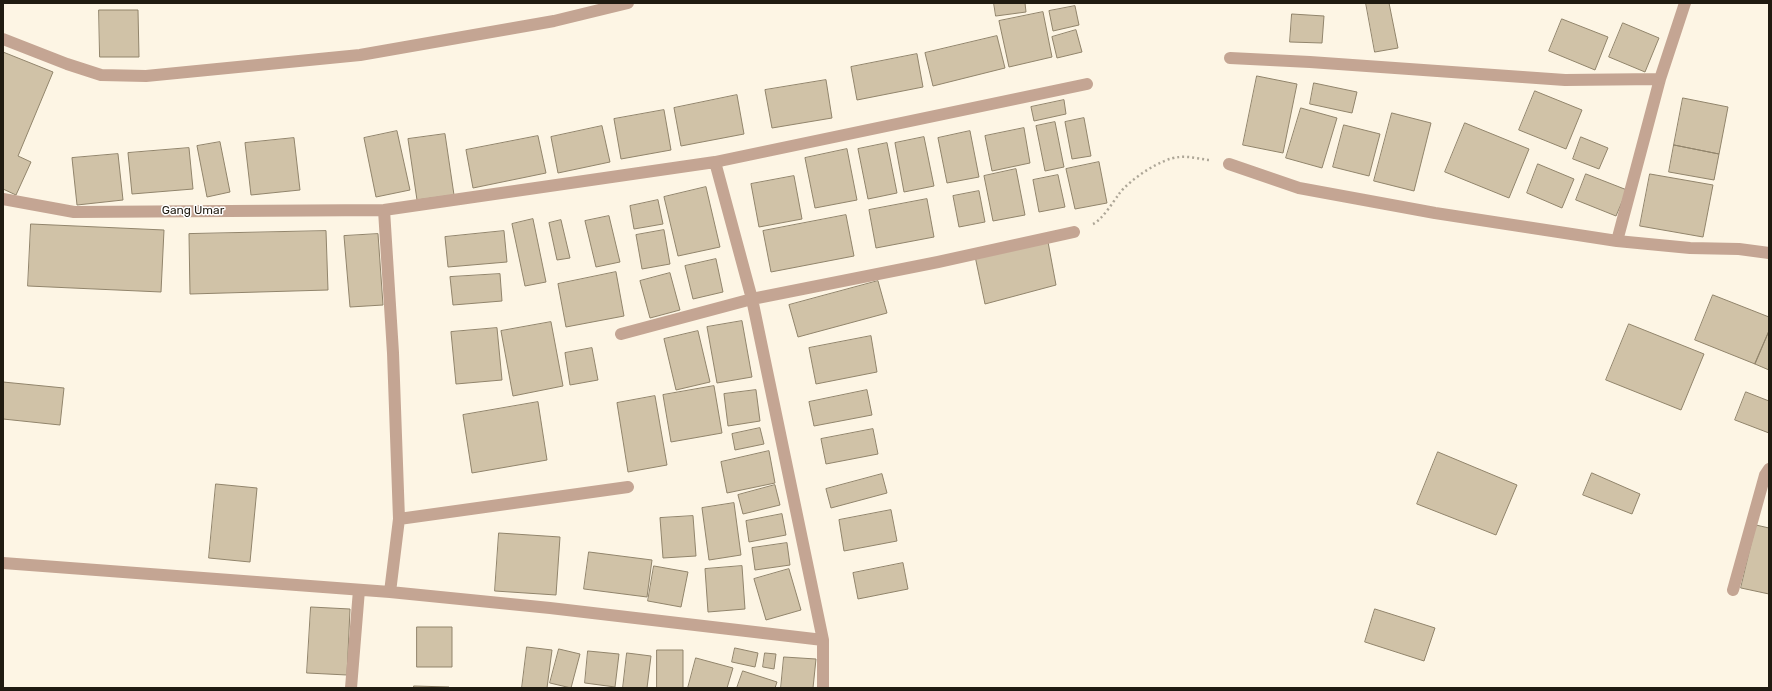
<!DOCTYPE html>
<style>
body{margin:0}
#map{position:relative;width:1772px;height:691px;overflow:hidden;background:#fdf5e4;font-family:Rubik,sans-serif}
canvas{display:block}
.frame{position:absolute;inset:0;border:4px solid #201b11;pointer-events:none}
</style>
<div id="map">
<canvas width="1772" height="691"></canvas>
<div class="frame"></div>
</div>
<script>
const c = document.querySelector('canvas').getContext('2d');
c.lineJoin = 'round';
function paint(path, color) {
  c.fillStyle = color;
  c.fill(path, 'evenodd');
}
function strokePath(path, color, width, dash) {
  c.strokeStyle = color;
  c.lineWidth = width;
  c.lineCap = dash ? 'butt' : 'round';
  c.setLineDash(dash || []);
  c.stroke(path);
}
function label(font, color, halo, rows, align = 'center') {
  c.font = font + ' Rubik,sans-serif';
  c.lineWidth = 3;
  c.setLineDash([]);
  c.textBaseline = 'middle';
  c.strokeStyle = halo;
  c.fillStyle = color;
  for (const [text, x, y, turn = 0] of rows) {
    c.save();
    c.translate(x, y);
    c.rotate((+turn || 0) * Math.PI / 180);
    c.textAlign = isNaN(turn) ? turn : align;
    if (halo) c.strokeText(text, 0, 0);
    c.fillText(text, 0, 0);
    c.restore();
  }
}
const building = new Path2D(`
 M994,3h31l1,9 -30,4z
 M1366,3h23l9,45 -23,4z
 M1075,6l4,19 -26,6 -4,-20z
 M99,10h39l1,47h-39z
 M1043,12l9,45 -43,10 -10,-46z
 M1292,14l32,2 -2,27 -32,-1z
 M1562,19l46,18 -13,33 -46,-19z
 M1623,23l36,15 -14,34 -36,-15z
 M1076,30l6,22 -25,6 -5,-21z
 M997,36l8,32 -72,18 -8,-33z
 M3,52l50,20 -35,84 13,6 -15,33 -13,-6z
 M917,54l6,33 -66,13 -6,-33z
 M1257,76l40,8 -14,69 -40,-8z
 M826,80l6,38 -60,10 -7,-38z
 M1314,83l43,9 -5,21 -42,-9z
 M1535,91l47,19 -16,39 -47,-19z
 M737,95l7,39 -63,12 -7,-38z
 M1683,98l45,9 -9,47 -45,-9z
 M1064,100l2,14 -32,7 -3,-14z
 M1301,108l36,10 -15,50 -36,-10z
 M664,110l7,40 -50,9 -7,-40z
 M1392,113l39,10 -17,68 -40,-10z
 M1084,118l7,38 -19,3 -7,-37z
 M1055,122l9,45 -19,4 -9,-45z
 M1465,123l64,26 -20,49 -64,-26z
 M1344,125l36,9 -11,42 -36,-9z
 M602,126l8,36 -52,11 -7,-36z
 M1024,128l6,35 -38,8 -7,-35z
 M397,131l13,59 -34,7 -12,-59z
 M970,131l9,46 -32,6 -9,-45z
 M445,134l9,61 -37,5 -9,-61z
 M538,136l8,37 -73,15 -7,-38z
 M924,137l10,49 -30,6 -9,-49z
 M1581,137l27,11 -9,21 -26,-10z
 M294,138l6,52 -49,5 -6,-52z
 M220,142l10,50 -23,5 -10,-51z
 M887,143l10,50 -29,6 -10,-50z
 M1674,145l45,9 -5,26 -45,-8z
 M189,148l4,41 -61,5 -4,-41z
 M847,149l10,51 -42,8 -10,-50z
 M118,154l5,46 -46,5 -5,-47z
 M1099,162l8,41 -32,6 -9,-40z
 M1538,164l36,15 -12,29 -35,-15z
 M1016,169l9,46 -32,6 -9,-45z
 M1586,174l41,16 -11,26 -40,-16z
 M1650,174l63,11 -10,52 -63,-11z
 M1058,175l7,32 -26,5 -6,-32z
 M794,176l8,43 -43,8 -8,-43z
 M706,187l14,60 -42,9 -14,-59z
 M979,191l6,31 -26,5 -6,-31z
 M927,199l7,38 -58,11 -7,-38z
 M658,200l5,24 -29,5 -4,-23z
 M846,215l8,41 -83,16 -8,-41z
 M609,216l11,46 -24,5 -11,-46z
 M533,219l13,63 -21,4 -13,-62z
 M561,220l9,38 -13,2 -8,-37z
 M31,224l133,6 -3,62 -133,-6z
 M664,230l6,34 -28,5 -6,-34z
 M326,231l2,59 -138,4 -1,-60z
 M504,231l3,31 -59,5 -3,-30z
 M378,234l5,71 -33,2 -6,-71z
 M1048,242l8,43 -71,19 -10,-48z
 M716,259l7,33 -30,7 -8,-33z
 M616,272l8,44 -58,11 -8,-43z
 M670,273l10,37 -30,8 -10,-37z
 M500,274l2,27 -49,4 -3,-28z
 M878,281l9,32 -89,24 -9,-32z
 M1713,295l56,22v14l-14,33 -60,-24z
 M742,321l10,56 -35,6 -10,-56z
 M551,322l12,64 -50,10 -12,-65z
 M1629,324l75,30 -23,56 -75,-30z
 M497,328l5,52 -46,4 -5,-52z
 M698,331l12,51 -34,8 -12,-51z
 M1769,331v39l-14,-6z
 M871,336l6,36 -61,12 -7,-36z
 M592,348l6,32 -28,5 -5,-32z
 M3,382l61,6 -4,37 -57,-6z
 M714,386l8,47 -51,9 -8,-47z
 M756,390l4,31 -32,5 -4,-32z
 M867,390l5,25 -58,11 -5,-24z
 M1746,392l23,9v32l-34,-13z
 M655,396l12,69 -39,7 -11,-69z
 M538,402l9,58 -75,13 -9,-58z
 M760,428l4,16 -29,6 -3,-16z
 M873,429l5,25 -52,10 -5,-25z
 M769,451l6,32 -48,10 -6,-31z
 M1438,452l79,33 -21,50 -79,-31z
 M1592,473l48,21 -8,20 -49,-19z
 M882,474l5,19 -56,15 -5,-19z
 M216,484l41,4 -7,74 -41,-4z
 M775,485l5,20 -37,9 -5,-19z
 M734,503l7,52 -32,5 -7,-52z
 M891,510l6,31 -53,10 -5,-31z
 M782,514l4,21 -37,7 -3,-21z
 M693,516l3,40 -33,2 -3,-40z
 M1756,525l13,3v66l-28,-6z
 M499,533l61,4 -4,58 -61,-4z
 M787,543l3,22 -35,5 -3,-22z
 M589,552l63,8 -5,37 -63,-8z
 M903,563l5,26 -50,10 -5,-26z
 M654,566l34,6 -7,35 -33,-6z
 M742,566l3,43 -37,3 -3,-43z
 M789,569l12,41 -35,10 -12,-41z
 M311,607l39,2 -3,66 -40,-2z
 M1375,609l60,19 -11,33 -59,-19z
 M417,627h35v40h-35z
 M527,647l25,3 -5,38h-25z
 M735,648l23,5 -3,14 -23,-5z
 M559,649l21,5 -9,34 -21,-5z
 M657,650h26v38h-26z
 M588,651l31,3 -4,33 -30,-4z
 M627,653l24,3 -4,32h-24z
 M765,653l11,1 -2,15 -11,-2z
 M784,657l32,2 -3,29h-32z
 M696,658l37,10 -6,20h-39z
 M743,671l34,11 -2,6h-38z
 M414,686l35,1v1h-35z`);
paint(building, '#d0c2a7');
strokePath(building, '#91846b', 1);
strokePath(new Path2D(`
 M1093,224c9,-4 20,-22 26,-30 11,-15 43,-36 60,-37 10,-1 21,2 31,3`), '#ada697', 2.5, [2, 3]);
strokePath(new Path2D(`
 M3,39l64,25 34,11 45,1 214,-21 194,-34 74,-18
 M1230,58l80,4 255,18 95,-1
 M715,162l37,137 71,341v48
 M1229,164l70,24 136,25 182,28 73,7 49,1 30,4
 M3,199l71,13 310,-2 331,-48 372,-78
 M384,210l9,143 6,166
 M1617,241l43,-162 25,-76
 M621,334l131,-35 186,-37 136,-30
 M3,563l387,29 160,16 273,32
 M1733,590l32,-115 4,-6
 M390,592l9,-73 229,-32
 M351,688l8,-98`), '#c4a593', 12);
label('12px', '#201b11', '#fff', [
 ["Gang Umar",193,211]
]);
</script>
